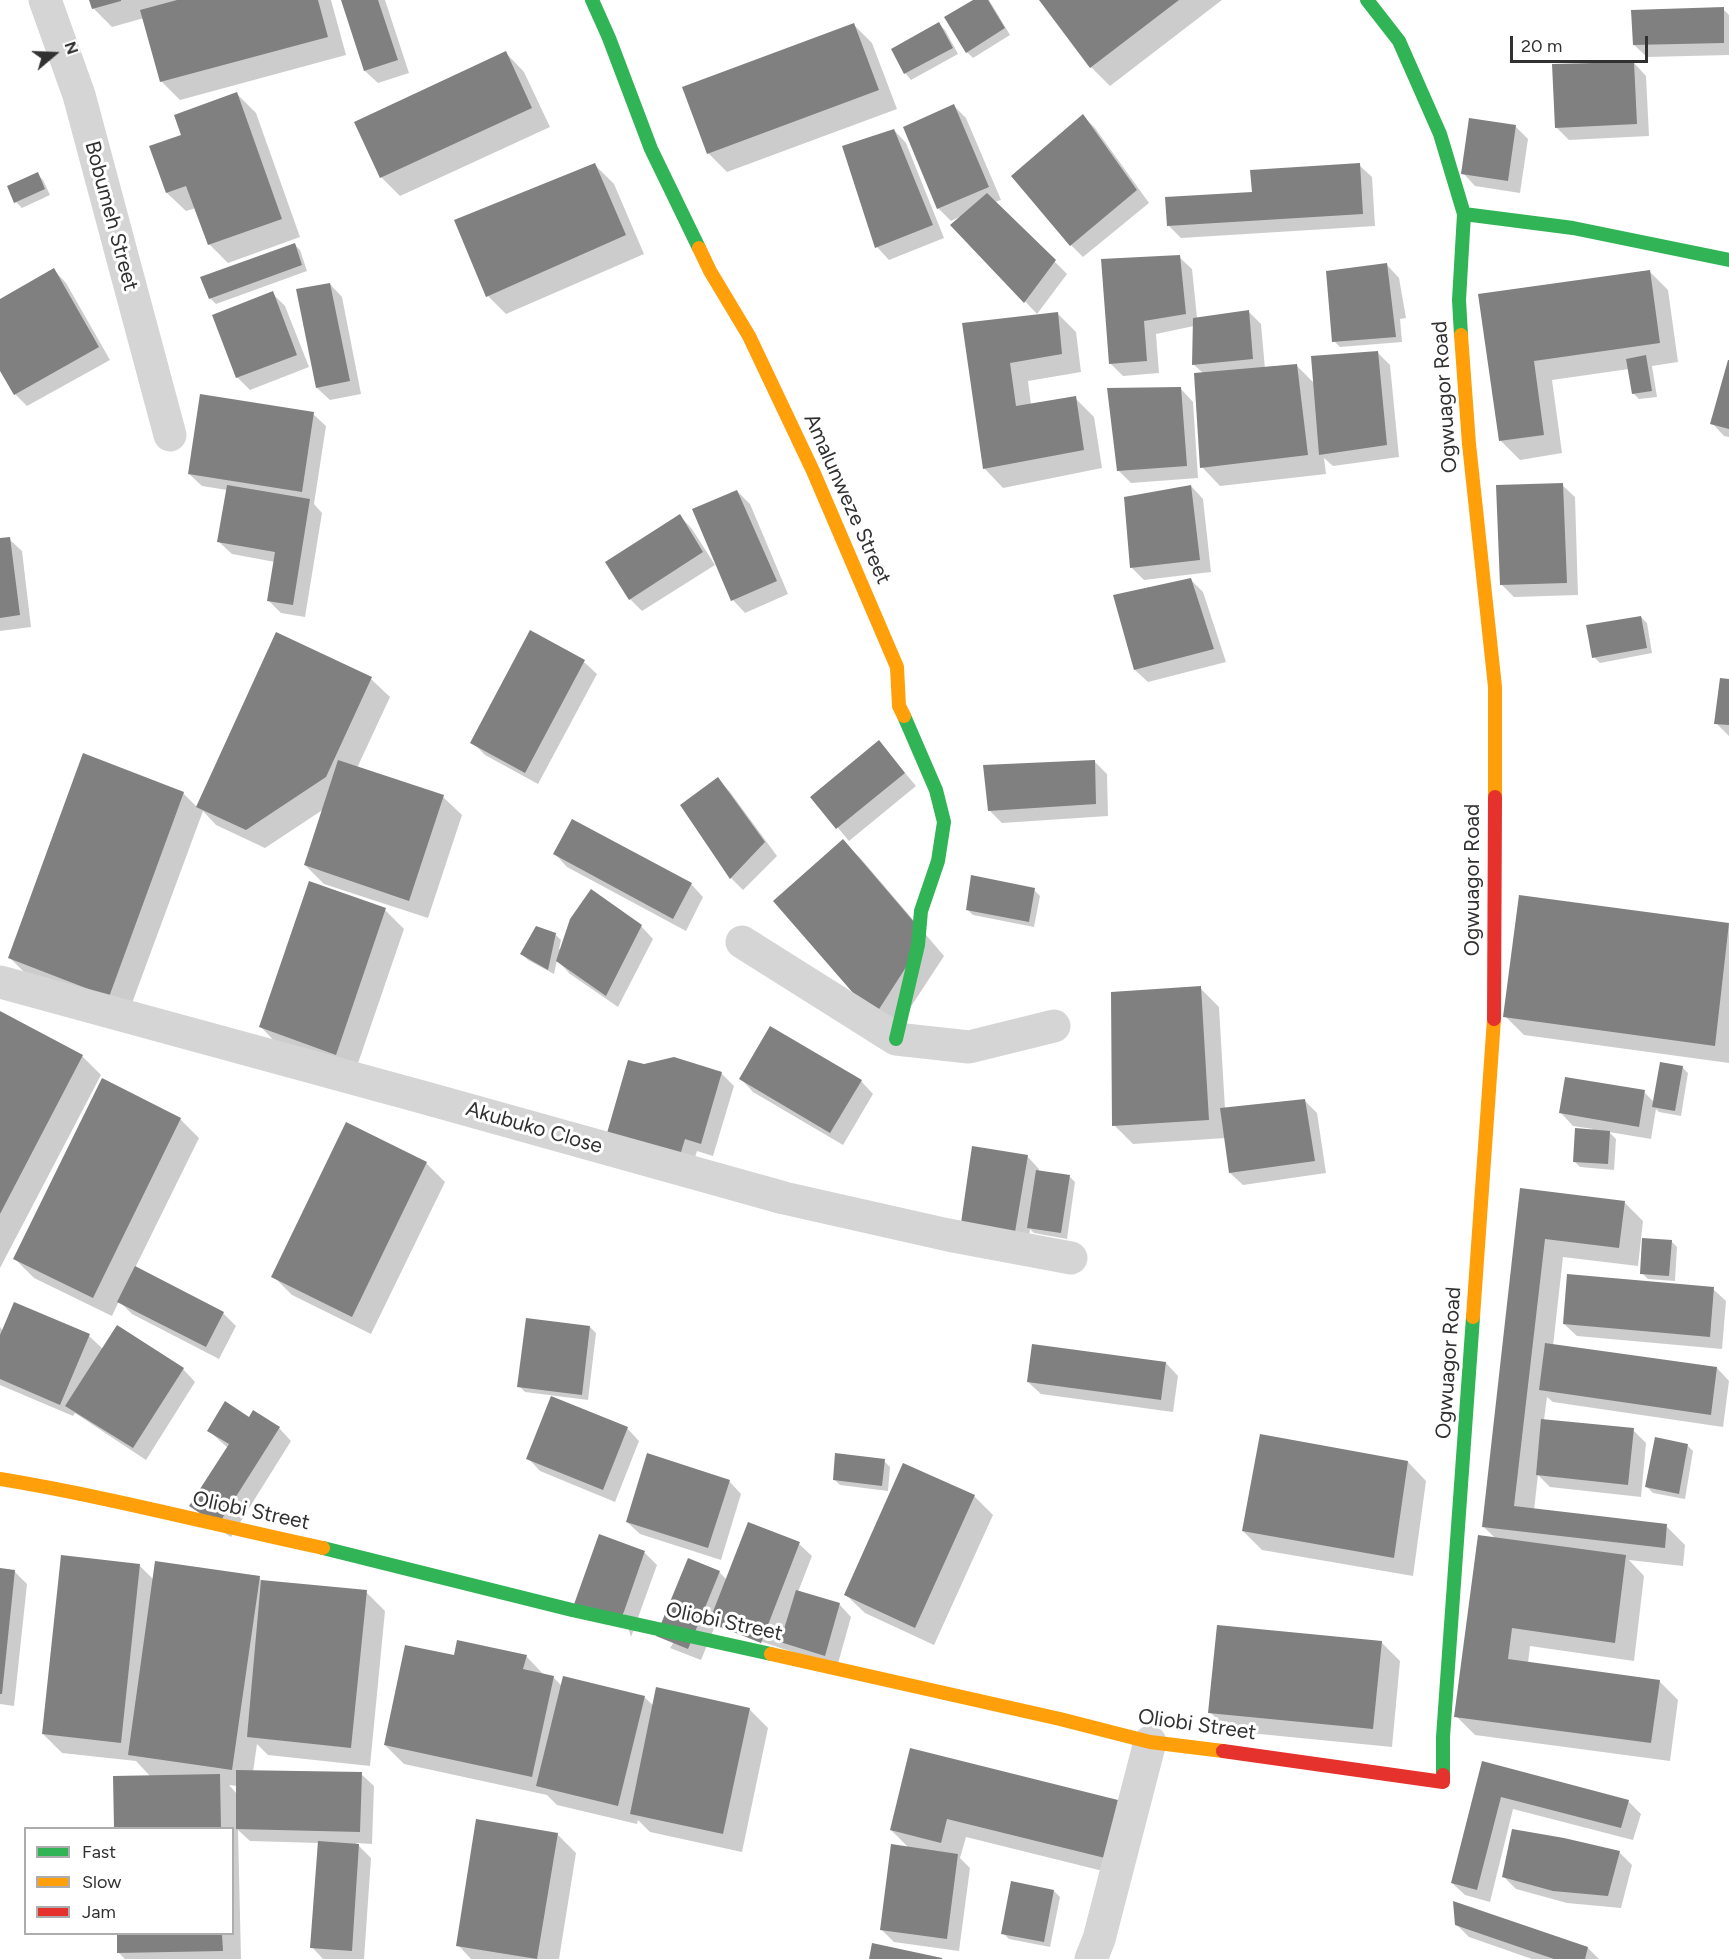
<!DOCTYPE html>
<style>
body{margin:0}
#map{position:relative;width:1729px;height:1959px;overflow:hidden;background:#fff;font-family:Figtree,sans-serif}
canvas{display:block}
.legend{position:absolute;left:24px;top:1827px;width:210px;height:108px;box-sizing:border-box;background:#fff;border:2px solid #adadad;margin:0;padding:8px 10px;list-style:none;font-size:18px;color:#313131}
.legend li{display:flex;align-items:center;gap:12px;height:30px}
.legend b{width:30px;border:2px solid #adadad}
.north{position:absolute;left:24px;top:24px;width:60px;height:60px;-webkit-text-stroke:4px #fff;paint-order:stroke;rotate:71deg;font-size:16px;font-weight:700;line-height:24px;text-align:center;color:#313131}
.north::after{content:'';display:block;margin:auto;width:21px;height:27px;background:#313131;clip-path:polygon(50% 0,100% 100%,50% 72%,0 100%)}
.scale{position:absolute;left:1510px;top:36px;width:138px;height:27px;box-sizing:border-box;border:3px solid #313131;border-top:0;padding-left:8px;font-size:18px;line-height:21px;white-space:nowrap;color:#313131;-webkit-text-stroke:4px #fff;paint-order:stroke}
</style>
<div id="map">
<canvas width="1729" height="1959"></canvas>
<ul class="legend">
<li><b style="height:8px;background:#30b455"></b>Fast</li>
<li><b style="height:8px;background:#ff9f0a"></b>Slow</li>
<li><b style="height:8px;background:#e5322d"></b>Jam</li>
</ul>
<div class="north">N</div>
<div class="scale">20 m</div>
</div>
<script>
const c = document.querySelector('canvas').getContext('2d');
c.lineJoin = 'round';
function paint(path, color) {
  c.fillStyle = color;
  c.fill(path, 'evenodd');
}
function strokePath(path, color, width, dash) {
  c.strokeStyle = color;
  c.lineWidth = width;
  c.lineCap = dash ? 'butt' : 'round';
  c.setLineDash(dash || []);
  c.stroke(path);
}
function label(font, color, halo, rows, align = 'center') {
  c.font = font + ' Figtree,sans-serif';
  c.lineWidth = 6;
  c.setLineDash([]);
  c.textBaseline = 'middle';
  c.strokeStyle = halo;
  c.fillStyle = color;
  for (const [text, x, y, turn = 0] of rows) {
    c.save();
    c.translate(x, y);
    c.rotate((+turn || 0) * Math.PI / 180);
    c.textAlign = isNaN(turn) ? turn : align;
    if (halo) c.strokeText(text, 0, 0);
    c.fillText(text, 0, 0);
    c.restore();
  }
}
paint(new Path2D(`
 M91,0h240l15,55 -166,45 -19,-19 -17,-63 -32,9 -19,-19z
 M342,0h43l24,73 -31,10 -13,-12z
 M976,0h13l21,35 -37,23 -6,-6 -21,-34z
 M1041,0h181l-112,86 -19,-19z
 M1723,9l6,6v40l-82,2 -13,-12z
 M853,24l19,19 25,66 -170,63 -18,-18 -25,-66z
 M939,24l6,6 13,24 -47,26 -5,-6 -13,-25z
 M506,53l18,19 26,55 -150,69 -19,-19z
 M1634,63l12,13 3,60 -80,4 -13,-13z
 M237,94l19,19 44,124 -72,26 -19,-19 -13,-36 -10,3 -19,-18 -16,-46 32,-11z
 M954,106l12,12 35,82 -6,2 72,72 -30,40 -84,-89 8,-9 -10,5 -13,-13z
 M1083,116l12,12 54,75 -66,54 -12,-12z
 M1515,126l13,13 -8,54 -45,-7 -12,-13z
 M894,130l12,13 38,95 -55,22 -12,-13z
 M595,165l19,19 30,70 -138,60 -18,-18z
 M1359,165l13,12 3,49 -194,12 -13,-13 85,-32z
 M37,174l6,6 7,15 -28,13 -6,-6z
 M294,244l6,6 7,21 -91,33 -6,-6z
 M1179,257l13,12 5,49 51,-7 13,13 4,45 32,-3 18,18 63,-31 12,12 9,92 -66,9 -9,-8 2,16 -106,12 -18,-19 2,-93 -11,-10 1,-38 -38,8 3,39 -36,3 -13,-13z
 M1387,265l12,13 7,40 -6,1 2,23 -62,5 -6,-6z
 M54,270l12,13 44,77 -83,46 -12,-12 -15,-26v-68z
 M1649,271l19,19 10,72 -26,4 5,31 -18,2 -6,-6 -4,-24 -77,11 10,73 -42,7 -19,-19 -22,-145z
 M330,284l12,13 19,97 -31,6 -13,-12z
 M272,293l13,13 24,61 -59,23 -13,-13z
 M1057,313l19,19 5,40 -53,9 3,24 44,-7 19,19 8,51 -99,20 -18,-19 -21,-145z
 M1729,363v74l-5,-1 -12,-13z
 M1181,389l12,13 5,76 -67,5 -13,-13z
 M313,414l13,12 -12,78 8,9 -17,104 -24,-4 -13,-13 7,-38 -43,-8 -13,-12 8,-52 -25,-4 -13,-12z
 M1562,485l13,12 3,98 -64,2 -13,-13z
 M1191,486l12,13 8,73 -67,8 -13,-13z
 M737,491l13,13 38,90 -43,19 -12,-13 -39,-90z
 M680,516l12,13 23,36 -73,46 -12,-12z
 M9,539l13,12 9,76 -31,4v-91z
 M1191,580l12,12 23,70 -78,20 -13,-12z
 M1641,617l6,6 5,30 -52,10 -6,-6z
 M530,632l54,30 13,12 -59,110 -53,-29 -13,-13z
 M371,679l19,18 -33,71 86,29 19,18 -34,103 -104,-34 -19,-19 19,-56 -59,39 -49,-23 -13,-14 -75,203 -99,-37 -19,-19 173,-165 14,14z
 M1729,681v55l-13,-13z
 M879,742l37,44 -67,55 -37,-44z
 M1095,762l12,12 1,42 -106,7 -13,-13z
 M718,779l12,13 47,64 -34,34 -12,-12z
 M843,841l19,19 82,96 -51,78 -18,-18z
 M555,854l136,30 12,13 -17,34 -119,-64z
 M310,883l75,27 19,19 -49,143 -76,-26 -18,-19z
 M1034,890l6,6 -6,31 -61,-12 -6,-6z
 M1520,896l209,29v138l-205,-28 -19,-19z
 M641,926l12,13 -35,68 -48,-33 -13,-14 -3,14 -26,-14 -6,-6 33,-20 6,6 -2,9h2z
 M1200,988l19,19 6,102 79,-9 13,13 9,60 -83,12 -13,-12 -4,-35 -93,6 -19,-19z
 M0,1016l82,40 19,19 -101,193z
 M629,1061l15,5 77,7 13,13 -21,70 -16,-5 -7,22z
 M1682,1067l6,6 -7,43 -22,-4 -3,-3 -5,30 -42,-7 7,7 -2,31 -34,-3 -6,-6 19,-32 -20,-3 -12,-13 83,-21 10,10z
 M741,1079l120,2 12,13 -30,51 -90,-53z
 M180,1119l19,19 -64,130 88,45 13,13 -17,33 -87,-45 -13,-13 -7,15 -78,-38 -19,-19z
 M1027,1156l12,13v3l30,4 6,6 -8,57 -33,-6 -4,-4 -2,14 -53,-8z
 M426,1163l19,19 -74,152 -79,-39 -19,-19z
 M1522,1190l102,12 19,19 -5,45 -75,-9 -10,89 164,22 12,13 -6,46 -170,-25 -6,-5 -3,23 89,10 13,13 -5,54 -91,-10 -12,-12 -4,35 132,16 19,19 -2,21 -54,-6 15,16 -10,85 -104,-15 -2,17 131,18 19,19 -8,61 -195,-26 -19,-19 40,-177 -13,-13z
 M1671,1241l6,6 -2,34 -27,-2 -6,-6z
 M1713,1289l13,12 -4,48 -145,-13 -13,-12z
 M0,1327l3,4 86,5 14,13 80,20 12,13 -49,78 -71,-47 -2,3 -73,-31z
 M590,1327l6,6 -8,67 -63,-8 -6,-6z
 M1166,1363l12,13 -5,36 -132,-18 -13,-12z
 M249,1419l30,9 12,13 -60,96 -28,-18 25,-71 -19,-17z
 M627,1428l12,13 -24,61 -75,-31 -12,-13z
 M1687,1445l6,6 -8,48 -32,-6 -6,-6z
 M884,1461l6,6 -2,24 -48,-6 -6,-6z
 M1408,1462l18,19 -13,95 -151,-26 -19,-19z
 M729,1481l12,13 -20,66 -81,-26 -13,-12z
 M974,1496l19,19 -59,130 -69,-32 -19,-18z
 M749,1524l50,20 13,12 -14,36 41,12 12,13 -14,50 -122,-41 -14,34 -31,-12 49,-76 8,8z
 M600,1536l45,17 12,12 -26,72z
 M139,1565l15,15 105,-2 3,3 104,11 19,19 -15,155 -102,-11 -11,-11 -4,28 108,2 13,12 -2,58 -16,-1 15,15 -7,101h-41l-11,-12 7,-104 -69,-2 -12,-11 3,129h-116l-6,-6 -1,-19h114v-106h-116l-1,-51h36l-15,-16 -74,-8 -19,-19zM229,1785l8,1v8z
 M0,1570l14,1 13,13 -13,122 -14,-2z
 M1381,1642l19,19 -8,86 -163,-16 -19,-19z
 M526,1656l18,19 9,2 9,9 82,11 10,9 95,3 19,19 -26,124 -92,-20 -12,-12 -1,4 -80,-19 -10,-10 -143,-31 -19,-19z
 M911,1750l207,51 5,75 -157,-39 -6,21 10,10 -11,83 -65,-9 -13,-13 29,-80 -19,-19z
 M1483,1763l145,38 13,13 -8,26 -120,-31 -23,93 -25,-7 -13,-12z
 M557,1834l19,19 -17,106h-88l-13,-14z
 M1619,1852l13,13 -11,43 -54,-5 -51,-14 -13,-13z
 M1054,1891l6,6 -10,50 -41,-8 -6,-6z
 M1456,1924l132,24 11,11h-67l-63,-22z`), '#0003');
paint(new Path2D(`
 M89,0h32v1l-29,8z
 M177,0h141l10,37 -168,45 -20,-72z
 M341,0h37l20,60 -34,11z
 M973,0h15l17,28 -39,25 -22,-36z
 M1039,0h140l-89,68z
 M1724,7v36l-91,2 -2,-35z
 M939,22l14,26 -49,26 -13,-25z
 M854,23l25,67 -172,64 -25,-67z
 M506,51l26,57 -152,70 -26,-56z
 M1634,62l3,62 -82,4 -3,-64z
 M237,92l45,127 -74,26 -22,-59 -20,7 -17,-47 32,-11 -7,-20z
 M954,104l35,83 -52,22 -34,-82z
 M1083,114l54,76 -67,56 -59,-70z
 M1469,118l47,7 -8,56 -47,-7z
 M894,129l39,96 -58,23 -33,-102z
 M595,163l31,72 -140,62 -32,-77z
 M1360,163l3,51 -196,12 -2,-29 87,-5 -2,-22z
 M38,172l7,17 -31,14 -7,-17z
 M987,193l69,67 -32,43 -74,-78z
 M295,243l7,22 -93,34 -9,-22z
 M1180,255l6,59 -42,7 3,40 -38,3 -8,-105z
 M1387,263l9,74 -64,5 -6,-71z
 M54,268l45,79 -85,48 -14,-24v-72z
 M1650,270l10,73 -126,18 10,74 -45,6 -21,-147z
 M330,283l20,98 -34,7 -20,-99z
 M273,291l24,64 -61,23 -24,-63z
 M1249,310l4,49 -61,6 1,-47z
 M1058,312l4,42 -52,9 6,43 60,-10 8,54 -101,19 -21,-146z
 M1378,351l9,94 -68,10 -8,-99z
 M1646,355l6,36 -20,3 -6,-35z
 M1728,360h1v69l-19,-5z
 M1297,364l11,91 -108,13 -6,-95z
 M1181,387l6,79 -70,5 -10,-83z
 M200,394l114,18 -12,80 -114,-18z
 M1563,483l4,100 -67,2 -4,-100z
 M227,485l83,14 -17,106 -26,-4 8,-49 -58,-10z
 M1191,485l9,75 -70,8 -6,-71z
 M737,490l40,91 -46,20 -39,-92z
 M680,514l23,38 -74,48 -24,-38z
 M10,537l10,78 -20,3v-80z
 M1191,578l23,71 -80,21 -21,-75z
 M1641,616l6,32 -55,10 -6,-33z
 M530,630l55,30 -60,113 -55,-30z
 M276,632l96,45 -46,100 -80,53 -50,-23z
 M1720,678l9,1v46l-15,-1z
 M879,740l26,33 -69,56 -26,-32z
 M83,753l101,39 -75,205 -101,-39z
 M338,760l106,35 -35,106 -105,-36z
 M1095,760l1,44 -108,7 -5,-46z
 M718,777l47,65 -35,37 -50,-74z
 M572,819l120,64 -19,36 -120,-65z
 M843,839l83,97 -52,81 -101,-116z
 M971,875l64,13 -6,34 -63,-12z
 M309,881l77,27 -50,147 -77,-28z
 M591,889l51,36 -36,71 -50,-35 14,-42z
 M1519,895l210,28 -14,123 -212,-29z
 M536,926l20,7 -8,37 -28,-16z
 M1201,986l8,134 -97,6 -1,-134z
 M0,1011l83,44 -83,159z
 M770,1026l92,54 -32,53 -91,-54z
 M674,1057l48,15 -21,72 -16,-5 -7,23 -73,-22 23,-80 16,4z
 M1660,1062l23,4 -8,45 -23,-4z
 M1565,1077l80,13 -6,37 -80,-14z
 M102,1078l79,40 -88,180 -80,-39z
 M1305,1099l10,62 -86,12 -9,-65z
 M346,1122l81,40 -75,155 -81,-40z
 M1575,1128l35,3 -2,33 -35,-2z
 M972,1146l56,9 -13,77 -54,-9z
 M1036,1170l34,5 -9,58 -34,-5z
 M1520,1188l105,13 -6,47 -74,-9 -31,267 153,18 -2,24 -183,-21z
 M1642,1238l30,2 -3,36 -29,-2z
 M135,1266l89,46 -18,35 -89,-45z
 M1567,1274l147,13 -4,50 -147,-13z
 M14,1302l76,32 -30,71 -60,-26v-44z
 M526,1318l64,8 -8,69 -65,-8z
 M117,1325l67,43 -51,80 -68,-42z
 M1545,1343l172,24 -6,48 -172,-25z
 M1032,1344l134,18 -5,38 -134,-18z
 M551,1396l77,31 -25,63 -77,-31z
 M225,1401l24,16 4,-7 27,17 -62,98 -29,-19 40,-62 -22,-13z
 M1541,1419l93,9 -6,57 -92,-10z
 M1260,1434l148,27 -14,97 -152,-27z
 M1655,1437l33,7 -9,50 -34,-7z
 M647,1453l83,27 -22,68 -82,-26z
 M835,1453l50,6 -3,27 -49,-6z
 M903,1463l72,32 -60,133 -71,-33z
 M748,1522l52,20 -39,101 -52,-21z
 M599,1534l46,17 -26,75 -47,-16z
 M1478,1535l148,20 -11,88 -103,-15 -4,31 152,21 -9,63 -197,-26z
 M61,1555l79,9 -19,179 -79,-9z
 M688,1558l32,13 -32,78 -32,-13z
 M155,1561l105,15 -28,194 -104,-15z
 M0,1568l15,2 -13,124h-2z
 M261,1580l106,10 -16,158 -104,-11z
 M796,1590l44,13 -15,53 -45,-14z
 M1217,1625l165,16 -9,88 -165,-16z
 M457,1640l70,15 -4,14 31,7 -22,101 -148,-32 21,-100 49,10z
 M563,1676l82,20 -27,110 -82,-20z
 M656,1687l94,21 -27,126 -93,-20z
 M910,1748l208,52 -13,58 -158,-39 -6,24 -51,-13z
 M1482,1761l147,39 -8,28 -120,-31 -24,93 -26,-7z
 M236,1770l126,2 -2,60 -124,-3z
 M220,1774l1,54h-107l-1,-52z
 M476,1819l82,14 -21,126 -81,-13z
 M1512,1829l52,9 56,13 -12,45 -55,-5 -51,-14z
 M318,1841l41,3 -7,107 -42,-3z
 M891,1844l67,10 -11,85 -67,-9z
 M1011,1881l43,9 -10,52 -43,-8z
 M1453,1901l135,46 -3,12h-31l-99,-34z
 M117,1934h105l1,17 -106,2z
 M872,1943l70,15v1h-73z`), '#808080');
strokePath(new Path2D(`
 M45,0l34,95 91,340
 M742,942l154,97 73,8 85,-21
 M0,982l422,115 362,101 164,37 123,23
 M1091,1959l8,-20 51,-197`), '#d5d5d5', 33);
strokePath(new Path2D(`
 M592,0l17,38 42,111 48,99
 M1367,0l32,41 41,93 24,80 -5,86 2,35
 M1464,214l109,14 156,32
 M896,1039l22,-94 3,-34 17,-50 6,-39 -8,-32 -32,-74
 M323,1548l249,62 199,44
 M1443,1775v-38l30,-420`), '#30b455', 14);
strokePath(new Path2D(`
 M699,248l11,23 39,65 64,135 84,196 2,39 5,10
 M1461,335l8,109 26,243v110
 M1473,1317l21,-298
 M0,1479c109,18 215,46 323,69
 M771,1654l289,65 90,23 73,9`), '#ff9f0a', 14);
strokePath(new Path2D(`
 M1494,1019l1,-222
 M1223,1751l220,31v-7`), '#e5322d', 14);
label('21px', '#313131', '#fff', [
 ["Bobumeh Street",111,216,75],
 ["Ogwuagor Road",1445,397,-94],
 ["Amalunweze Street",847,499,66],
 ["Ogwuagor Road",1473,880,-90],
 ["Akubuko Close",534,1128,16],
 ["Ogwuagor Road",1449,1363,-86],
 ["Oliobi Street",251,1511,12],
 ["Oliobi Street",724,1622,12],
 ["Oliobi Street",1197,1725,8]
]);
</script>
